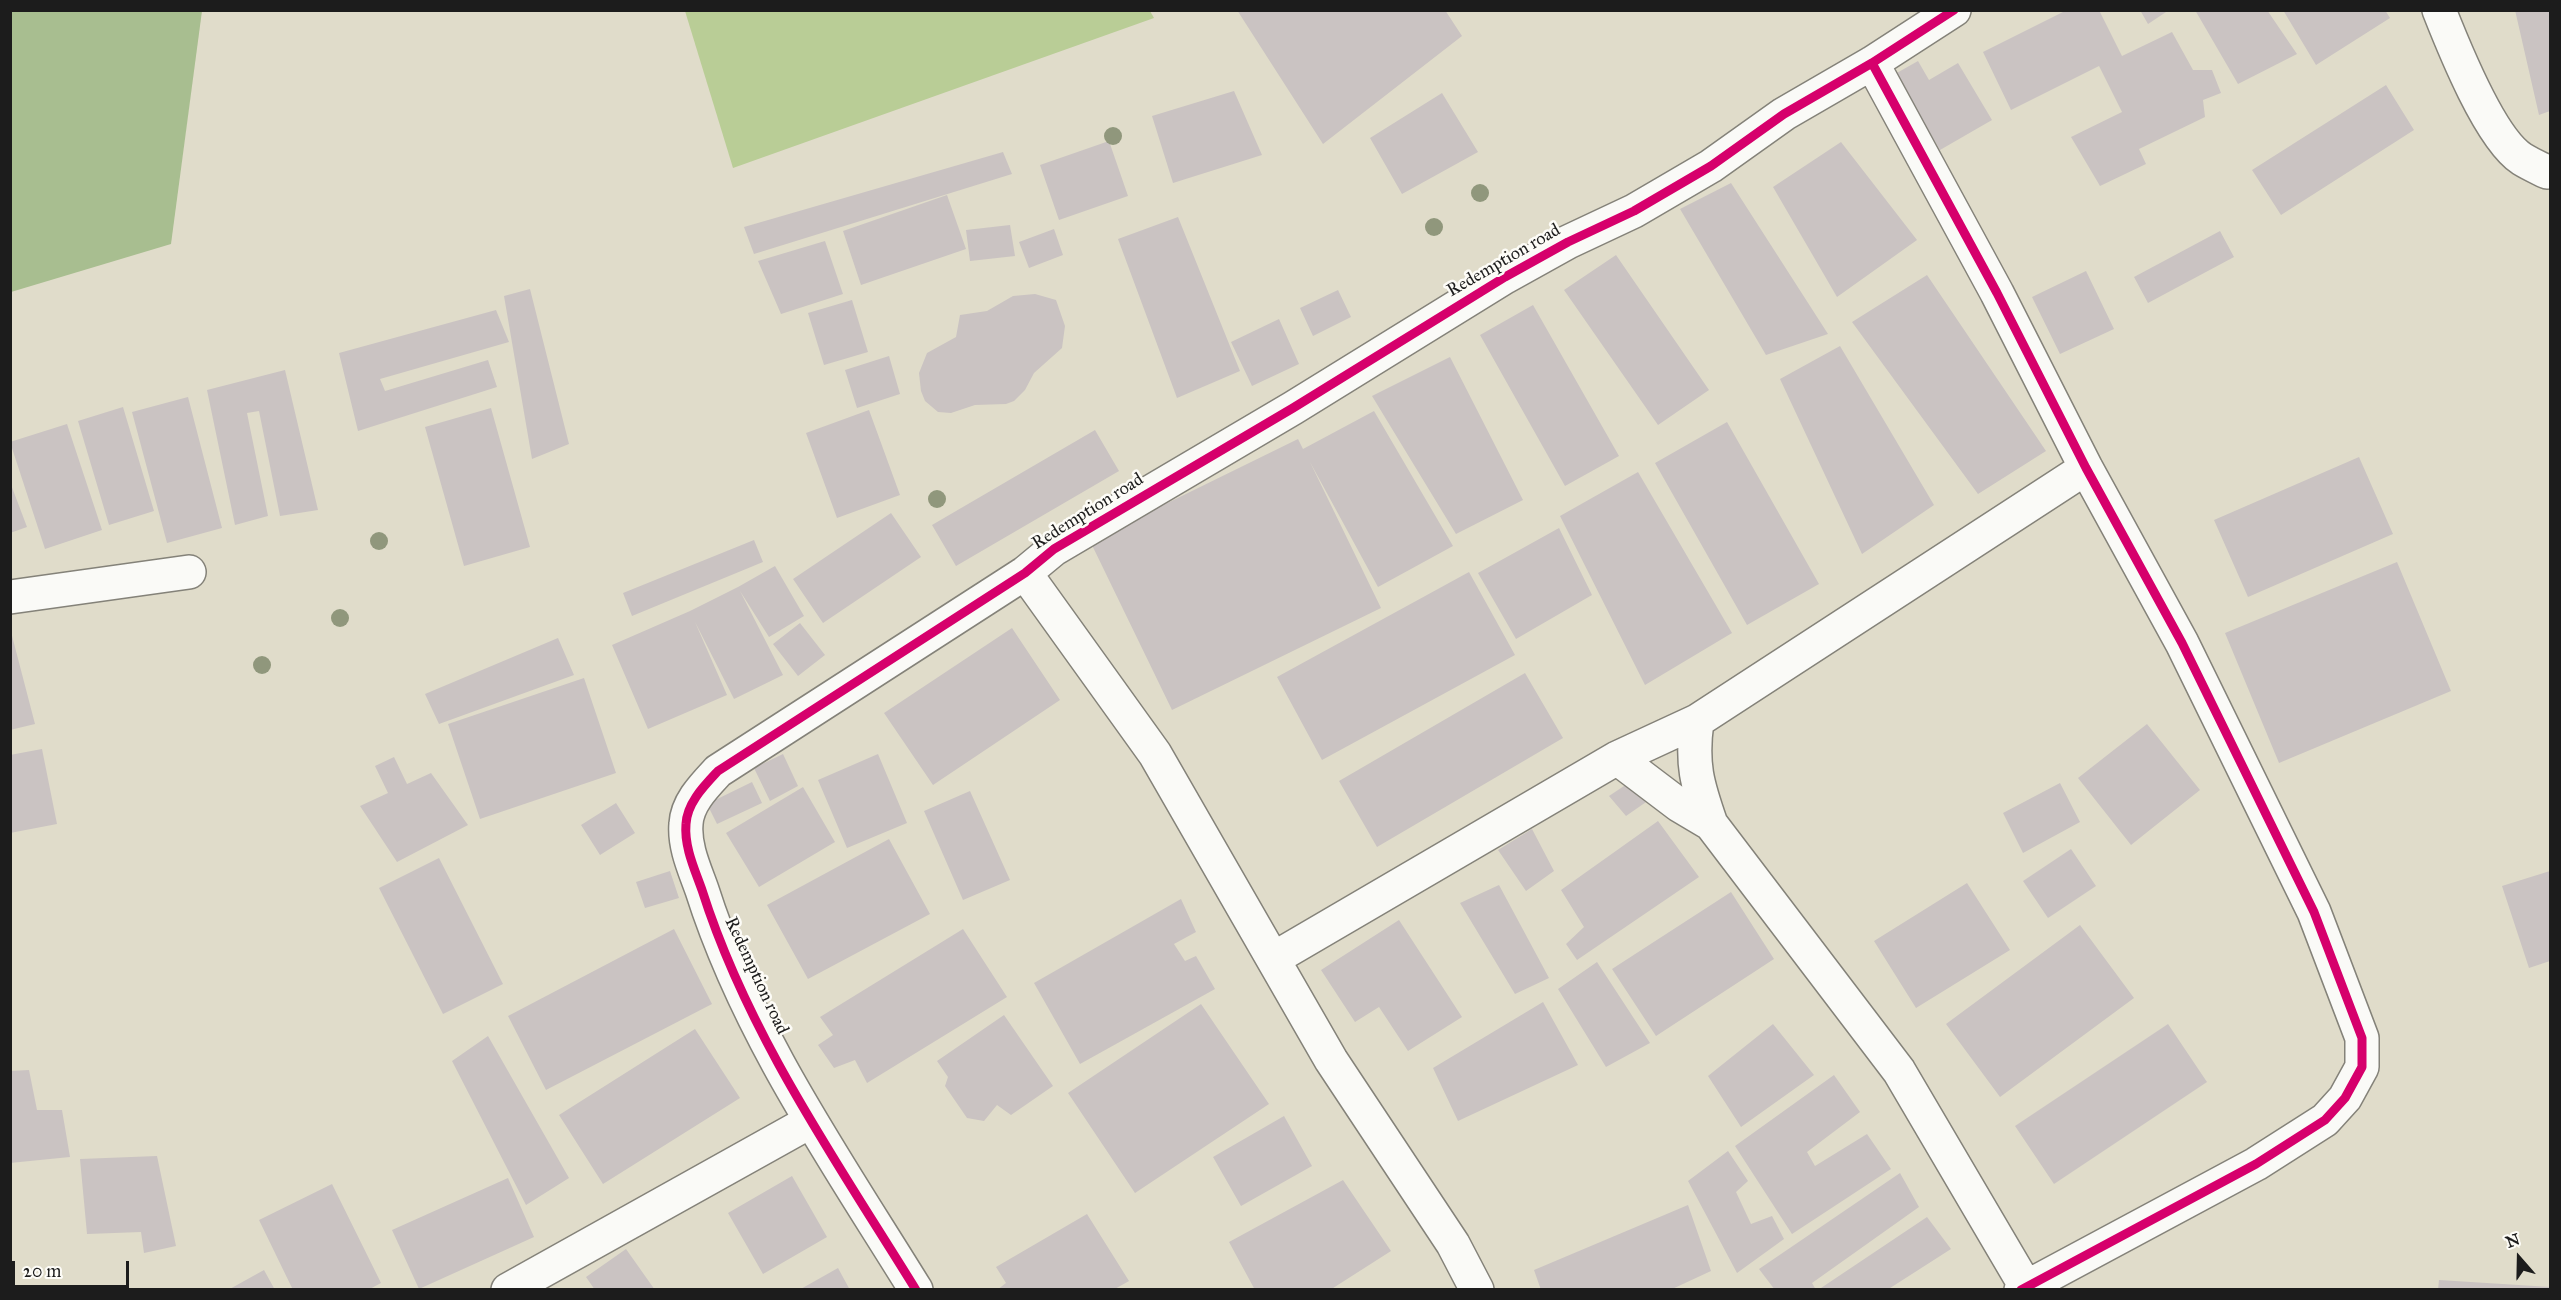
<!DOCTYPE html>
<style>
body{margin:0}
#map{position:relative;width:2561px;height:1300px;overflow:hidden;background:#e0dcca;font-family:"IM FELL Great Primer",serif}
canvas{display:block}
.frame{position:absolute;inset:0;border:12px solid #1c1c1c;pointer-events:none}
.north{position:absolute;left:2489px;top:1228px;width:60px;height:60px;-webkit-text-stroke:4px #fdfcf7;paint-order:stroke;rotate:340deg;font-size:16px;font-weight:700;line-height:24px;text-align:center;color:#1c1c1c}
.north::after{content:'';display:block;margin:auto;width:21px;height:27px;background:#1c1c1c;clip-path:polygon(50% 0,100% 100%,50% 72%,0 100%)}
.scale{position:absolute;left:12px;top:1261px;width:117px;height:27px;box-sizing:border-box;border:3px solid #1c1c1c;border-top:0;padding-left:8px;font-size:18px;line-height:21px;white-space:nowrap;color:#1c1c1c;-webkit-text-stroke:4px #fdfcf7;paint-order:stroke}
</style>
<div id="map">
<canvas width="2561" height="1300"></canvas>
<div class="frame"></div>
<div class="north">N</div>
<div class="scale">20 m</div>
</div>
<script>
const c = document.querySelector('canvas').getContext('2d');
c.lineJoin = 'round';
function paint(path, color) {
  c.fillStyle = color;
  c.fill(path, 'evenodd');
}
function strokePath(path, color, width, dash) {
  c.strokeStyle = color;
  c.lineWidth = width;
  c.lineCap = dash ? 'butt' : 'round';
  c.setLineDash(dash || []);
  c.stroke(path);
}
function label(font, color, halo, rows, align = 'center') {
  c.font = font + ' "IM FELL Great Primer",serif';
  c.lineWidth = 5;
  c.setLineDash([]);
  c.textBaseline = 'middle';
  c.strokeStyle = halo;
  c.fillStyle = color;
  for (const [text, x, y, turn = 0] of rows) {
    c.save();
    c.translate(x, y);
    c.rotate((+turn || 0) * Math.PI / 180);
    c.textAlign = isNaN(turn) ? turn : align;
    if (halo) c.strokeText(text, 0, 0);
    c.fillText(text, 0, 0);
    c.restore();
  }
}
paint(new Path2D(`
 M1150,11l4,7 -421,150 -48,-157z`), '#b9cd96');
paint(new Path2D(`
 M11,10l191,1 -31,233 -160,48z`), '#a8be90');
paint(new Path2D(`
 M1237,10h208l17,26 -139,108z
 M2067,10h32l23,46 50,-24 21,38h19l9,23 -18,7 2,17 -66,32 7,15 -46,22 -29,-49 51,-25 -23,-46 -88,44 -28,-58z
 M2140,10h29l-21,14z
 M2195,10h72l30,44 -59,30z
 M2283,10h102l5,8 -74,47z
 M2515,10h35v101l-11,4z
 M1918,61l11,19 29,-17 34,57 -52,30 -45,-76z
 M2386,85l28,45 -133,85 -29,-45z
 M1234,91l28,64 -89,28 -21,-67z
 M1442,93l36,59 -76,42 -32,-56z
 M1109,141l19,55 -69,24 -19,-55z
 M1841,142l76,98 -80,57 -64,-110z
 M1003,152l9,22 -258,80 -10,-27z
 M1731,183l97,151 -62,21 -86,-146z
 M947,195l19,54 -105,36 -18,-54z
 M1178,217l62,154 -63,27 -59,-159z
 M1010,225l5,31 -45,5 -4,-31z
 M1054,229l9,26 -34,13 -10,-26z
 M2220,231l14,26 -86,46 -14,-26z
 M825,241l18,53 -62,20 -23,-53z
 M1616,255l93,135 -51,35 -94,-135z
 M2086,271l28,58 -54,25 -28,-57z
 M1927,275l119,176 -68,43 -126,-172z
 M530,289l39,155 -37,15 -28,-163z
 M1338,290l13,27 -38,19 -13,-28z
 M1035,294l21,6 9,26 -3,22 -28,25 -9,17 -11,11 -8,3 -31,1 -24,8 -13,-1 -13,-11 -4,-10 -2,-18 8,-20 29,-16 4,-22 27,-4 26,-15z
 M852,300l16,52 -44,13 -16,-52z
 M1533,305l86,151 -54,30 -85,-151z
 M496,310l13,32 -129,37 5,12 103,-31 9,27 -139,44 -19,-78z
 M1279,319l20,45 -47,22 -21,-44z
 M1840,346l94,159 -72,49 -82,-175z
 M889,356l11,38 -43,14 -12,-38z
 M1450,357l73,143 -67,34 -84,-138z
 M285,370l33,140 -38,6 -21,-105 -12,2 21,103 -33,9 -28,-135z
 M188,397l34,131 -55,15 -35,-131z
 M123,407l31,104 -45,14 -31,-104z
 M491,408l39,139 -66,19 -39,-139z
 M869,410l31,85 -63,23 -31,-85z
 M1374,411l79,135 -75,41 -68,-125 71,146 -209,102 -82,-169 208,-102 5,10z
 M1727,422l92,162 -72,41 -92,-162z
 M67,424l35,106 -57,19 -35,-107z
 M1095,430l24,41 -163,95 -24,-41z
 M2359,457l34,77 -145,63 -34,-77z
 M1638,472l94,161 -87,52 -85,-169z
 M10,482l17,45 -17,6z
 M891,513l30,44 -98,66 -30,-44z
 M1559,528l33,67 -76,44 -38,-66z
 M754,540l9,22 -131,54 -9,-23z
 M2397,562l54,129 -172,72 -54,-130z
 M775,566l29,50 -35,21 -29,-46 43,84 -49,24 -39,-77 32,73 -79,34 -36,-84 78,-34 48,-24z
 M1469,572l46,83 -193,105 -45,-83z
 M800,623l25,32 -27,21 -25,-32z
 M10,628l25,96 -25,6z
 M1012,628l48,72 -127,85 -49,-72z
 M558,638l16,37 -135,49 -14,-30z
 M1525,673l38,65 -186,109 -38,-66z
 M584,678l32,95 -136,46 -32,-95z
 M2147,724l53,66 -69,55 -53,-67z
 M42,749l15,75 -47,9v-78z
 M783,754l15,32 -28,15 -16,-33z
 M878,754l29,69 -60,25 -29,-68z
 M394,757l13,27 24,-11 37,52 -71,37 -37,-56 28,-13 -13,-27z
 M1633,780l16,20 -23,16 -17,-20z
 M752,782l10,21 -45,21 -10,-20z
 M2060,783l20,39 -57,31 -20,-40z
 M803,787l32,55 -76,45 -33,-54z
 M970,791l40,89 -47,20 -39,-89z
 M616,803l19,30 -35,22 -19,-30z
 M1658,821l41,56 -122,83 -11,-16 18,-17 -23,-37z
 M1532,829l22,42 -28,20 -28,-41z
 M889,839l41,75 -122,65 -41,-74z
 M2071,849l25,37 -48,32 -25,-37z
 M439,858l64,126 -60,30 -64,-126z
 M670,871l9,27 -34,10 -9,-26z
 M2550,871v90l-21,7 -27,-82z
 M1967,883l43,67 -94,58 -42,-67z
 M1499,885l50,93 -34,16 -55,-91z
 M1731,892l43,67 -118,77 -44,-67z
 M1181,899l15,33 -22,12 11,17 11,-5 19,33 -135,75 -46,-81z
 M1399,920l63,97 -54,34 -29,-44 -24,15 -34,-52z
 M2080,925l54,73 -134,99 -54,-73z
 M674,929l38,75 -166,86 -38,-74z
 M963,929l44,68 -140,86 -12,-23 -21,8 -16,-23 15,-10 -13,-18z
 M1597,962l53,81 -44,24 -48,-78z
 M1543,1002l35,63 -120,56 -25,-53z
 M1201,1004l68,100 -134,89 -67,-100z
 M1004,1015l49,71 -42,29 -14,-10 -13,16 -17,-3 -22,-32 3,-9 -11,-16z
 M1773,1024l41,51 -73,52 -33,-51z
 M2168,1024l39,58 -153,102 -39,-58z
 M695,1029l45,69 -137,86 -44,-69z
 M488,1036l81,142 -43,27 -74,-144z
 M29,1070l8,40h25l8,47 -60,6v-92z
 M1834,1075l26,37 -53,40 8,14 52,-32 24,35 -99,65 -57,-88z
 M1284,1116l28,50 -71,40 -28,-49z
 M1728,1151l20,30 -12,11 15,32 21,-8 12,23 -47,34 -49,-92z
 M157,1156l19,90 -32,7 -3,-21 -54,2 -7,-75z
 M1900,1173l19,34 -107,76 4,7h-41l-16,-21z
 M792,1176l35,61 -64,37 -35,-61z
 M508,1178l26,59 -115,52 -27,-59z
 M1343,1180l48,71 -61,39h-75l-26,-48z
 M332,1184l49,99 -13,7h-75l-34,-70z
 M1688,1205l23,66 -41,19h-129l-7,-20z
 M1087,1214l42,67 -16,9h-116l9,-7 -10,-16z
 M1927,1217l24,32 -64,41h-69z
 M626,1249l29,41h-60l-9,-13z
 M838,1268l12,22h-51z
 M264,1270l11,20h-47z
 M2439,1280l111,7v3h-112z`), '#cac3c2');
const street = new Path2D(`
 M2439,10c15,38 51,128 83,149 8,5 17,9 25,13l3,-1
 M1872,63l125,230 89,175 96,175 132,269 48,126v29l-17,31 -20,22 -69,44 -235,126
 M1025,573l130,181 176,306 122,184 24,46
 M10,597l179,-25
 M1697,721c-6,43 0,63 14,103l188,247 127,216
 M1617,758l62,47 32,19
 M1273,959l344,-201 80,-37 389,-253
 M508,1290l303,-169
 M916,1290c-79,-128 -168,-255 -214,-400 -7,-20 -18,-43 -16,-66 1,-21 18,-38 32,-53l307,-198 29,-24 239,-141 212,-131 63,-35 66,-31 77,-45 73,-52 88,-51 82,-53`);
strokePath(street, '#848279', 36);
strokePath(street, '#fafaf7', 33);
strokePath(new Path2D(`
 M1872,63l125,230 89,175 96,175 132,269 48,126v29l-17,31 -20,22 -69,44 -235,126
 M916,1290c-79,-128 -168,-255 -214,-400 -7,-20 -18,-43 -16,-66 1,-21 18,-38 32,-53l307,-198 29,-24 239,-141 212,-131 63,-35 66,-31 77,-45 73,-52 88,-51 82,-53`), '#d6006c', 9);
c.fillStyle = '#90977c';
for (const [x, y] of [
 [1113,136],
 [1480,193],
 [1434,227],
 [937,499],
 [379,541],
 [340,618],
 [262,665]
]) {
  c.beginPath();
  c.arc(x, y, 9, 0, 2 * Math.PI);
  c.fill();
}
label('18px', '#1c1c1c', '#fdfcf7', [
 ["Redemption road",1504,261,-30],
 ["Redemption road",1088,512,-32],
 ["Redemption road",756,976,65]
]);
</script>
